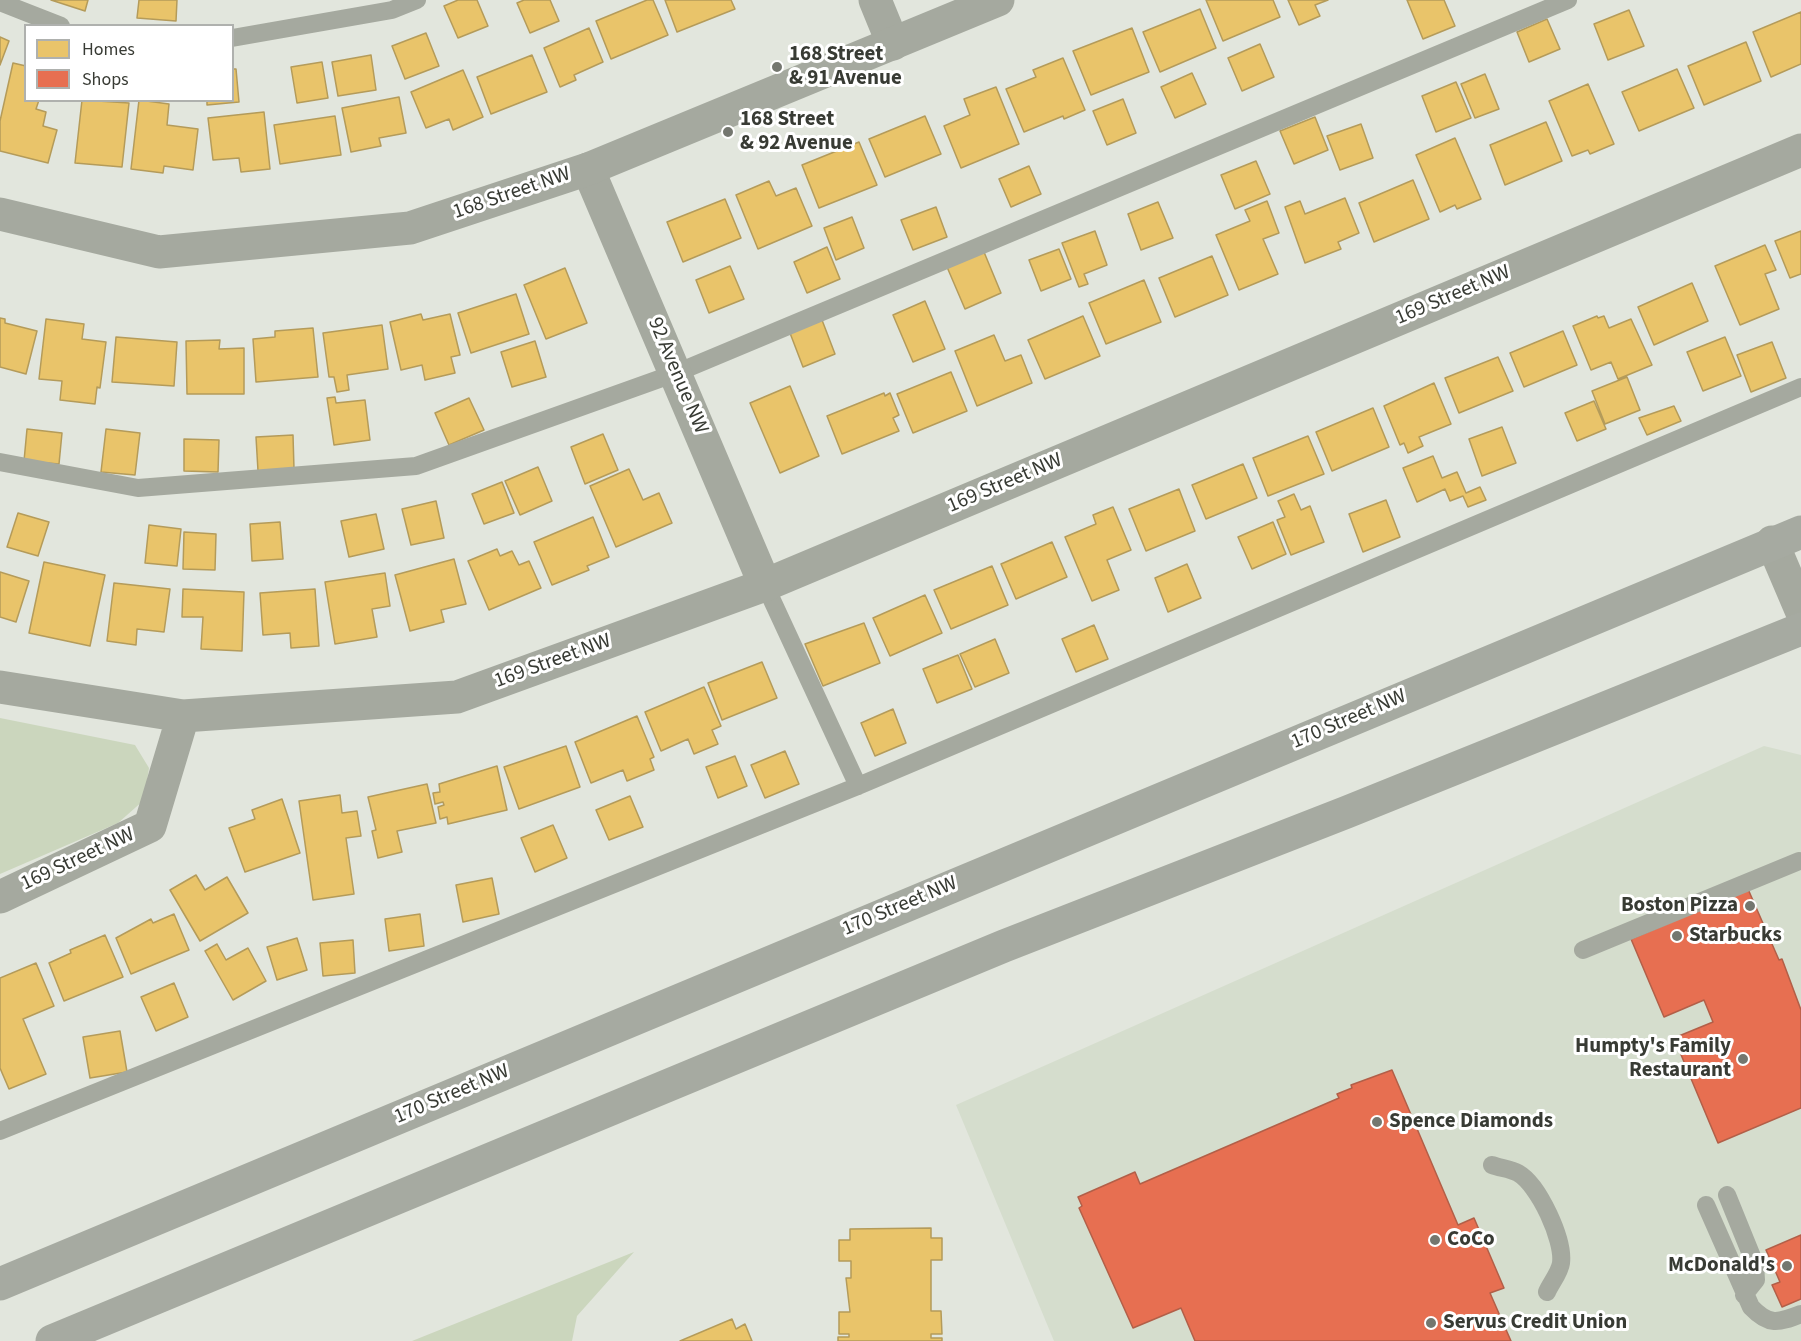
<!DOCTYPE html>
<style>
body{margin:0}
#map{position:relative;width:1801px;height:1341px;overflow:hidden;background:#e2e6dd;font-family:"Source Sans 3",sans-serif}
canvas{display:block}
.legend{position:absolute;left:24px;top:24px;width:210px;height:78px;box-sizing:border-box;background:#fff;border:2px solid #afb1ae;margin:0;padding:8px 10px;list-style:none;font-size:18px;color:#383b34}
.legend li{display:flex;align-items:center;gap:12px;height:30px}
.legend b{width:30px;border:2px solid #afb1ae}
</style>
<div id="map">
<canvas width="1801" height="1341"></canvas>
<ul class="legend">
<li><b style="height:16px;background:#e9c46a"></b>Homes</li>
<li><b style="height:16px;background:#e76f51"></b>Shops</li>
</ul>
</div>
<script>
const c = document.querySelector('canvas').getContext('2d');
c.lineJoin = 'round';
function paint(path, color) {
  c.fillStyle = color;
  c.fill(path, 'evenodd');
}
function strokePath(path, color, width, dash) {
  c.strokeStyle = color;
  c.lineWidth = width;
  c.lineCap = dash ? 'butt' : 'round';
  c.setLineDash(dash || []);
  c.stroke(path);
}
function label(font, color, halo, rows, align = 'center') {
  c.font = font + ' "Source Sans 3",sans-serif';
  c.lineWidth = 6;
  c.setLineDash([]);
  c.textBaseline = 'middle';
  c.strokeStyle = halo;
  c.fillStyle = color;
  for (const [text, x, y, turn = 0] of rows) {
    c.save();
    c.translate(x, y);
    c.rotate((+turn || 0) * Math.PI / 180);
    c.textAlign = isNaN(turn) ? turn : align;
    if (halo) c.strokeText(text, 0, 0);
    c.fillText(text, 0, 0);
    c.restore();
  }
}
paint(new Path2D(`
 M1764,746l37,9v586h-747l-98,-236z`), '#d5ddcd');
paint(new Path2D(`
 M0,718l135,27 14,23 -5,32 -26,23 -118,51z
 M634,1252l-57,64 -5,25h-160z`), '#cbd6bd');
const homes = new Path2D(`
 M51,0h37l-3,11z
 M139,0h38l-1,21 -39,-3z
 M458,0h19l11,26 -30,12 -14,-32z
 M524,0h26l9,21 -29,12 -13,-30z
 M647,0h6l15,35 -57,24 -15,-38z
 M665,0h66l4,9 -58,23z
 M1206,0h67l7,17 -57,24z
 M1288,0h40l-13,5 5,11 -21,9z
 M1407,0h37l11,26 -32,13z
 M1200,9l16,39 -56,24 -17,-40z
 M1629,10l15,36 -36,14 -14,-36z
 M1801,12v52l-30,13 -18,-45z
 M1547,19l13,30 -31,13 -12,-30z
 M589,28l14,34 -29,13 2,5 -16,7 -16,-39z
 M1132,28l17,44 -58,23 -18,-44z
 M426,33l13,33 -34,13 -13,-33z
 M0,37l9,4 -9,24z
 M1746,42l15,39 -57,24 -16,-39z
 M1260,44l14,33 -32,14 -14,-33z
 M371,55l5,35 -38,6 -6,-34z
 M532,55l15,37 -56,22 -14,-37z
 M1063,58l22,52 -21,9 -1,-3 -39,16 -18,-43 30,-12 -3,-7z
 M322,62l6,36 -31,5 -6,-36z
 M13,63l13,3v34h13l-3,9 10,3 -3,14 14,4 -9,33 -48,-12v-30z
 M232,69h4l3,33 -32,3v-5h25z
 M1677,69l17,39 -55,23 -17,-39z
 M463,70l20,47 -30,13 -4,-11 -23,9 -15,-36z
 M1192,73l14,31 -31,14 -14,-31z
 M1485,74l14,35 -24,9 -14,-34z
 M1456,82l15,36 -35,14 -14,-36z
 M1588,84l26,60 -24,10 -2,-4 -16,6 -23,-55z
 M996,87l23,57 -58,24 -17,-42 26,-11 -6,-16z
 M399,97l7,36 -27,5 2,8 -30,6 -9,-44z
 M1123,99l13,34 -29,12 -14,-34z
 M82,100l47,3 -7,64 -47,-4z
 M139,100l30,4 -2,21 31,4 -5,41 -29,-4 -1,7 -32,-4z
 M264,112l6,57 -29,3 -2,-14 -26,2 -5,-42z
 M335,116l6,39 -61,9 -6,-39z
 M925,116l16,38 -56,23 -16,-38z
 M1315,117l13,33 -34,14 -14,-33z
 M1546,122l16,39 -57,24 -15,-40z
 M1361,124l12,34 -33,12 -13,-34z
 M1455,138l26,61 -24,10 -2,-4 -15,7 -24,-57z
 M859,142l18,43 -58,23 -17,-43z
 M1256,161l14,33 -35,15 -14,-34z
 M1029,166l12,28 -30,13 -12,-28z
 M1413,180l16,39 -55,23 -15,-39z
 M769,181l7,15 20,-8 16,38 -54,23 -22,-54z
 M1345,198l14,35 -21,9 3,7 -36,14 -20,-56 15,-6 5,13z
 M725,199l16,39 -58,24 -16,-40z
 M1267,201l12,32 -16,6 15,35 -39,16 -23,-55 34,-14 -5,-11z
 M1158,202l15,36 -32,12 -13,-36z
 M936,207l11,30 -34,13 -12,-30z
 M852,217l12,31 -28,12 -12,-32z
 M1095,231l12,34 -23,9 4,10 -9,3 -17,-44z
 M1801,231v43l-11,4 -15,-37z
 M1765,245l11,25 -11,4 14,35 -39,16 -25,-59z
 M827,247l13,32 -33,14 -13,-31z
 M1059,249l12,30 -30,12 -12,-31z
 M984,252l17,41 -36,16 -18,-42z
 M1212,256l16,39 -53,22 -16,-39z
 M730,266l14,33 -35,14 -13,-33z
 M565,268l22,55 -41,16 -22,-54z
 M1144,280l17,42 -55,22 -17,-41z
 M1692,283l16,38 -54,24 -16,-38z
 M516,294l13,40 -58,19 -13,-40z
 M925,301l20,48 -32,13 -20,-47z
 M421,314l2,6 27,-6 10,41 -9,2 4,16 -30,7 -3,-15 -21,5 -11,-48z
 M1083,316l17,40 -55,23 -17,-39z
 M1597,316l1,2 6,-2 5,12 22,-9 21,46 -34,14 -7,-17 -20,8 -18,-44z
 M0,318l5,1v4l32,8 -11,43 -26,-7z
 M46,319l38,5 -2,15 24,3 -6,46 -3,-1 -2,17 -35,-4 2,-19 -23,-2z
 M822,320l13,34 -32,13 -13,-34z
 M382,325l6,44 -41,6 2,15 -12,2 -3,-15h-5l-6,-44z
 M313,328l5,49 -62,5 -3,-43 22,-2v-6z
 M1563,331l14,34 -53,22 -14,-34z
 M994,335l11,26 16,-6 11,28 -55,23 -22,-55z
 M116,337l61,5 -3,44 -62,-4z
 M1725,337l16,39 -38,15 -16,-39z
 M220,340l-1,9 25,-1v46h-57l-1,-53z
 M535,341l11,36 -34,10 -11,-35z
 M1772,342l14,36 -35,14 -14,-37z
 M1498,357l15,34 -54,22 -14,-35z
 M951,372l16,39 -54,22 -16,-39z
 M1627,377l13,33 -35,14 -13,-33z
 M1434,383l17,41 -32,13 4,9 -15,7 -4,-10 -4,2 -16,-39z
 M790,386l29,70 -39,17 -30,-70z
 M884,393l1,3 5,-3 9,22 -6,3 6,13 -57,23 -15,-38z
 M335,397l1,6 29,-3 5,40 -36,5 -7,-47z
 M469,398l15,32 -35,15 -14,-32z
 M1594,401l12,28 -29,12 -12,-28z
 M1674,406l7,15 -34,14 -8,-17z
 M1373,408l16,39 -57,24 -16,-39z
 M1502,427l14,36 -34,13 -13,-37z
 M27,429l35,4 -3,31 -35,-3z
 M106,429l34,4 -5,42 -34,-3z
 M603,434l15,36 -33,14 -14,-37z
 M293,435l1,34 -36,2 -2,-34z
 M1308,436l16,38 -56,22 -15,-38z
 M184,439l35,1 -1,32 -34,-1z
 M1433,456l9,22 15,-6 9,21 14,-6 6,13 -18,7 -5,-11 -13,5 -5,-12 -28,13 -14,-34z
 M1243,464l14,34 -51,21 -14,-34z
 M538,467l14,34 -32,14 -15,-34z
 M629,469l14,31 16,-7 13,30 -56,24 -26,-61z
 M502,482l12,31 -30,11 -12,-30z
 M1179,489l16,42 -49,20 -17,-42z
 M1294,494l7,16 9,-4 14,36 -33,13 -14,-35 8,-3 -7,-16z
 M1386,500l14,37 -37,15 -14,-38z
 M436,501l8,37 -33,7 -9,-36z
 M1113,507l18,43 -24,10 12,30 -27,11 -27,-64 31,-13 -3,-9z
 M18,513l31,9 -11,34 -31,-9z
 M376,514l8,35 -35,8 -8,-36z
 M593,517l16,40 -22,9 2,4 -37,15 -18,-43z
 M280,522l3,37 -31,2 -2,-37z
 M1273,522l13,32 -34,15 -14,-32z
 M149,525l32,4 -4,37 -32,-3z
 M184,532l32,2 -1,36 -32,-1z
 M1052,542l15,35 -51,22 -15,-35z
 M497,549l3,7 12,-5 7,14 10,-4 12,27 -52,22 -21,-49z
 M454,559l12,45 -25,6 3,12 -34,9 -15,-56z
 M44,562l61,13 -15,71 -61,-13z
 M1187,564l14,34 -33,14 -13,-34z
 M992,566l16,39 -57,24 -17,-39z
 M0,572l29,9 -13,41 -16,-5z
 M385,573l5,33 -18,3 5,28 -42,7 -10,-62z
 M114,583l56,6 -6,43 -27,-3 -1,16 -29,-4z
 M183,589l61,3 -2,59 -41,-2 2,-32h-21z
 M315,589l4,57 -28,2 -1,-15 -27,2 -3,-42z
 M925,595l17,38 -52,23 -17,-38z
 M864,623l16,40 -57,23 -18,-42z
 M1094,625l14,34 -32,13 -14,-33z
 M995,639l14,34 -34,14 -15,-33z
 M958,655l14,34 -35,14 -14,-34z
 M762,662l15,36 -55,22 -14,-37z
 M704,687l17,39 -9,4 6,14 -24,10 -6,-15 -27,12 -16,-39z
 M893,709l13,34 -31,13 -14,-33z
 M637,716l17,41 -4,2 4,11 -27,11 -4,-11 -32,13 -16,-41z
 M566,746l14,41 -61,22 -15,-42z
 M785,751l14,33 -34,14 -14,-33z
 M735,756l12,30 -29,12 -12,-31z
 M497,766l10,44 -59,14 -1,-7 -7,2 -2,-12 6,-2 -1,-3 -8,2 -2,-11 7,-1 -1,-8z
 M427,784l9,39 -39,8 5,21 -24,6 -6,-27 4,-1 -8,-33z
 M340,795l2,18 15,-2 4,25 -15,2 8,56 -41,6 -14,-99z
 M630,796l13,31 -34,13 -13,-30z
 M282,799l18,54 -55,19 -16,-44 26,-9 -3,-9z
 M553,825l14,33 -32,14 -14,-34z
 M196,875l9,15 22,-13 21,36 -48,28 -30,-51z
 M492,878l7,36 -36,8 -7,-37z
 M174,914l15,36 -58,24 -15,-36 35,-19 2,4z
 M420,914l4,32 -35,5 -4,-32z
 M105,935l18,42 -59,24 -15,-38 22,-10 -1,-3z
 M297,938l10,32 -30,10 -10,-33z
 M353,940l2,33 -32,3 -3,-33z
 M217,944l9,16 22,-12 18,33 -33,19 -28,-49z
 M36,963l18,43 -31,13 23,55 -37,15 -9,-21v-90z
 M174,983l14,34 -32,14 -15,-34z
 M120,1031l7,41 -37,6 -7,-41z
 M931,1228v10h11v22h-11v51h10l1,23h-11v4h11v3h-104v-4h11v-3h-10v-22h11l-4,-34h5v-17h-12v-21h11v-11z
 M732,1319l4,10 9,-5 7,17h-72z`);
paint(homes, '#e9c46a');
strokePath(homes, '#b49b5a', 1.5);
const shops = new Path2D(`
 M1748,889l31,71 3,-1 19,51v98l-83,35 -44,-105 39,-16 -9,-22 -40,17 -33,-78z
 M1392,1070l66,155 16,-7 30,70 -14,5 21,48h-316l-14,-33 -48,20 -54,-120 3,-2 -4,-9 57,-25 5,12 199,-86 -2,-4 15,-6 -1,-3z
 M1801,1235v64l-19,8 -10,-22 8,-3 -14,-32z`);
paint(shops, '#e76f51');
strokePath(shops, '#b25f48', 1.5);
strokePath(new Path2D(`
 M0,2l61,24
 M232,38l160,-28 25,-10
 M0,462l138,26 278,-22 260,-93 892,-373
 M765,585l93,201
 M1583,950l216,-89
 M0,1131l858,-345 943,-399
 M1492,1165c8,3 19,4 26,8 21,12 46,67 43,90 -1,9 -10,20 -14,29
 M1727,1195l28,69 1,16 -12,15
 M1706,1205l45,102c18,19 27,16 50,7`), '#a5a99f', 18);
strokePath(new Path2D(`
 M875,0l18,44
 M588,169l177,416
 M0,687l183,29 274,-19 308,-112 1036,-435
 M0,897l150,-71 33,-110`), '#a5a99f', 33);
strokePath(new Path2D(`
 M0,214l159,38 251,-24 178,-59 410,-169
 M1772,542l29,68`), '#a5a99f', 33);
strokePath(new Path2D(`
 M0,1284l1801,-752
 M52,1341l952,-395 343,-134 454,-183`), '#a6aaa1', 33);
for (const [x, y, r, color] of [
 [777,67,6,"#74776f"],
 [728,132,6,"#74776f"],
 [1750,906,6,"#74776f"],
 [1677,936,6,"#74776f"],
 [1743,1059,6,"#74776f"],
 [1377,1122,6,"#74776f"],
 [1435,1240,6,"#74776f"],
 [1787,1266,6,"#74776f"],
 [1431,1323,6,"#74776f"]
]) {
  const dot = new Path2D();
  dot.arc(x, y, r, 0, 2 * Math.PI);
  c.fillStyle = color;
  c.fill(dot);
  strokePath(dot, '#fff', 2);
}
label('bold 21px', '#383b34', '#fff', [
 ["168 Street",789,55],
 ["& 91 Avenue",789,79],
 ["168 Street",740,120],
 ["& 92 Avenue",740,144],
 ["Boston Pizza",1738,906,"right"],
 ["Starbucks",1689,936],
 ["Humpty's Family",1731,1047,"right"],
 ["Restaurant",1731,1071,"right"],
 ["Spence Diamonds",1389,1122],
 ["CoCo",1447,1240],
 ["McDonald's",1775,1266,"right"],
 ["Servus Credit Union",1443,1323]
], 'left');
label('21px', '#383b34', '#fff', [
 ["168 Street NW",512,194,-19],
 ["169 Street NW",1453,296,-23],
 ["92 Avenue NW",677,376,67],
 ["169 Street NW",1005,484,-23],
 ["169 Street NW",553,662,-20],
 ["170 Street NW",1349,720,-23],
 ["169 Street NW",78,860,-25],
 ["170 Street NW",900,907,-23],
 ["170 Street NW",452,1095,-23]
]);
</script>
